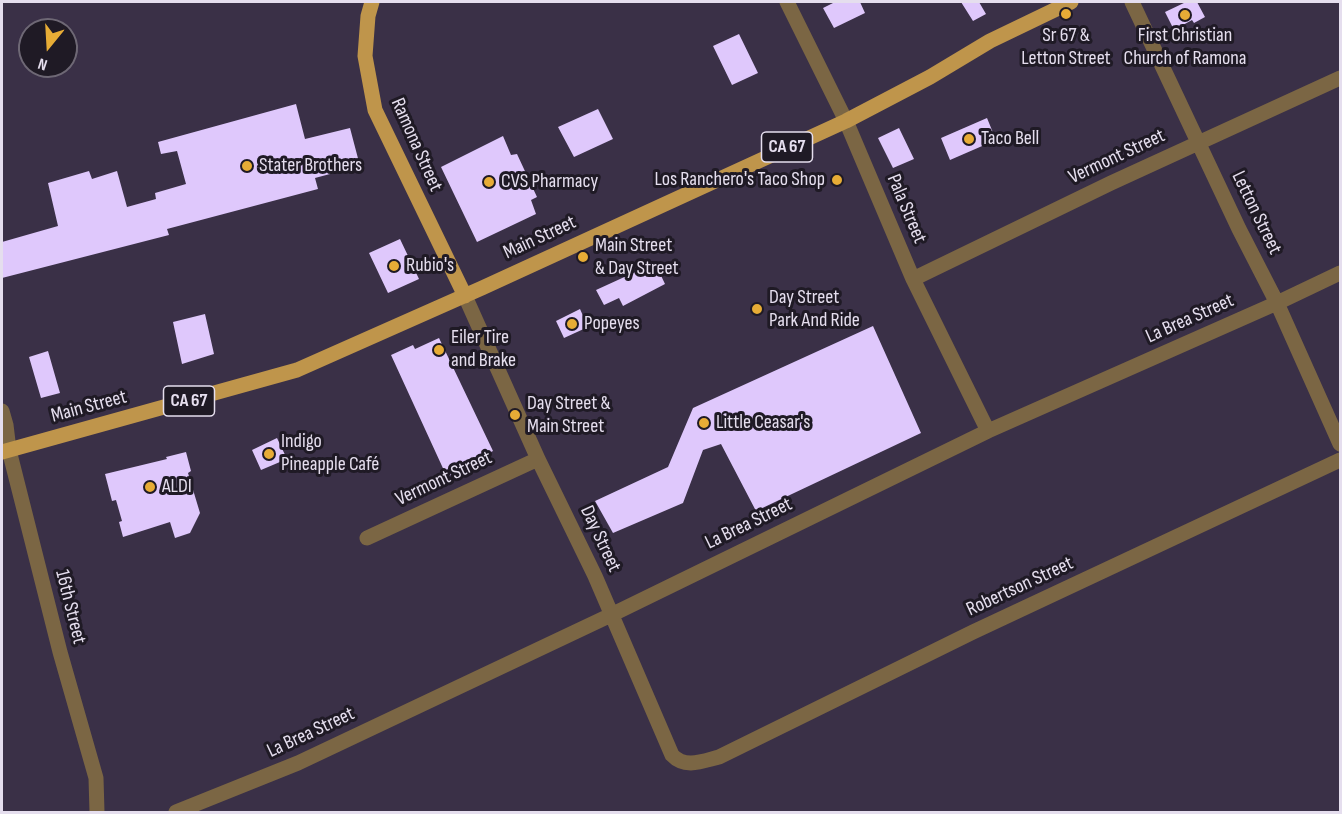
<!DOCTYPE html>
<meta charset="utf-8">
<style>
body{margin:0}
#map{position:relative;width:1342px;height:814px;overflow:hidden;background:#3a3047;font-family:"Sofia Sans Condensed",sans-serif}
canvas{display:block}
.frame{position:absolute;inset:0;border:3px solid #e5deee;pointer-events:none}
.north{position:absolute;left:18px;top:18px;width:60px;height:60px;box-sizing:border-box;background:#1f1a25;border:2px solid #6e6875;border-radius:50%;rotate:198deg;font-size:16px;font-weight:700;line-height:24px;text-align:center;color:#e5deee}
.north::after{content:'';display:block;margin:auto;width:21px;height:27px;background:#e7ac36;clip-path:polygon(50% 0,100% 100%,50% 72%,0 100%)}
</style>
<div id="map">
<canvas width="1342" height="814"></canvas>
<div class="frame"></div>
<div class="north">N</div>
</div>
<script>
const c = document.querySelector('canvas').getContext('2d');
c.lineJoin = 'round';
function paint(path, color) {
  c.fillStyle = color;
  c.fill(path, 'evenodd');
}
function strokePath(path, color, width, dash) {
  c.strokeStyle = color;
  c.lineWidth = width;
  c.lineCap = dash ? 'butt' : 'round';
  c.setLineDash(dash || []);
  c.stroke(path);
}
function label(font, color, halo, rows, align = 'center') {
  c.font = font + ' "Sofia Sans Condensed",sans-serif';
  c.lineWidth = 6;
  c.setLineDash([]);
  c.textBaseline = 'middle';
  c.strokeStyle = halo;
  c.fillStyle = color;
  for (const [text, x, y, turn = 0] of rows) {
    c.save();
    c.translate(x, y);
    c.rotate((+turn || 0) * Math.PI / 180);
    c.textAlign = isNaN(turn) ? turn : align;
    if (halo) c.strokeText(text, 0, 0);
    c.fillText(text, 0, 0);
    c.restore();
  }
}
paint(new Path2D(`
 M835,2h25l5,11 -31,15 -11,-20z
 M961,2h18l7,12 -13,7z
 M1186,2h11l8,15 -11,6 -2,-3 -18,10 -9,-18z
 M739,34l19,39 -26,12 -19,-39z
 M296,104l9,35 45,-11 10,38 -45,12 3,11 -151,40 2,6 -167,43v-36l56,-16 -10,-43 41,-12 3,8 25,-8 10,36 29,-8 -1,-6 31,-9 -9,-33 -16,3 -3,-12z
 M598,109l15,30 -39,18 -16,-30z
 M987,118l9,22 -46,20 -9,-22z
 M899,128l15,31 -21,9 -15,-30z
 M503,136l8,19 6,-1 20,43 -6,3 5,14 -59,28 -36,-75z
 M400,239l19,40 -31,14 -19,-40z
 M655,263l10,21 -42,22 -4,-8 -15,7 -8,-15z
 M580,309l8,18 -24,11 -8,-17z
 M205,314l9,40 -32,10 -9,-42z
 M873,326l48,107 -165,78 -35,-67 -18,6 -20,53 -70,30 -18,-32 73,-34 25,-59z
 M439,338l54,113 -25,12 1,3 -22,11 -56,-122 22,-10 2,4z
 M48,351l12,42 -19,5 -12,-41z
 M277,438l10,21 -26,11 -9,-20z
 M186,452l5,19 -3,2 12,40 -10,20 -15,5 -5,-16 -47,15 -4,-15 3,-1 -6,-21 -4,1 -7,-27 62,-15 -1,-2z`), '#dfc8fc');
strokePath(new Path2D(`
 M787,2l59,119 67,158 75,152
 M1132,2l107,227 38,74 63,141
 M913,279l198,-96 229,-105
 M465,296l73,163 57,117 77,179c13,14 31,6 47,2l254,-125 367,-172
 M2,411l4,14 3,25 51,202 36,126 1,34
 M367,538l171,-79
 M176,812l122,-49 313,-148 377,-184 289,-128 63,-30`), '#7b6644', 15);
strokePath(new Path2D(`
 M372,2l-4,14 -3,40 10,54 90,186
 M2,452l295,-82 185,-82 364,-167 84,-44 60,-36 81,-39`), '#bf954b', 15);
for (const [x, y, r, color] of [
 [1066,14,6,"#e7ac36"],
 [1185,15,6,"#e7ac36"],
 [969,139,6,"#e7ac36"],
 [247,166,6,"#e7ac36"],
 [837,180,6,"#e7ac36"],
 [489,182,6,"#e7ac36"],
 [583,257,6,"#e7ac36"],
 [394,266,6,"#e7ac36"],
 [757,309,6,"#e7ac36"],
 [572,324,6,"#e7ac36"],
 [439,350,6,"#e7ac36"],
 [515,415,6,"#e7ac36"],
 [704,423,6,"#e7ac36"],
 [269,454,6,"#e7ac36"],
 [150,487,6,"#e7ac36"]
]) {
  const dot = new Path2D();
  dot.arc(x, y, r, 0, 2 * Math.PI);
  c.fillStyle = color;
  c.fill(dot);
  strokePath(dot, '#1f1a25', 2);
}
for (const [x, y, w] of [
 [787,147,51],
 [189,401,51]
]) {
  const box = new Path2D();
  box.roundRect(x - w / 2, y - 15, w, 30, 4.5);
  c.fillStyle = '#1f1a25';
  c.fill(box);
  strokePath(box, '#e5deee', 1.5);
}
label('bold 18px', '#e5deee', null, [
 ["CA 67",787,147],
 ["CA 67",189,401]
]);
label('20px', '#e5deee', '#1f1a25', [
 ["Sr 67 &",1066,36,"center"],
 ["Letton Street",1066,59,"center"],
 ["First Christian",1185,36,"center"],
 ["Church of Ramona",1185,59,"center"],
 ["Taco Bell",981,139],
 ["Stater Brothers",259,166],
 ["Los Ranchero's Taco Shop",825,180,"right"],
 ["CVS Pharmacy",501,182],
 ["Main Street",595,246],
 ["& Day Street",595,269],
 ["Rubio's",406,266],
 ["Day Street",769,298],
 ["Park And Ride",769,321],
 ["Popeyes",584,324],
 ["Eiler Tire",451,338],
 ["and Brake",451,361],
 ["Day Street &",527,404],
 ["Main Street",527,427],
 ["Little Ceasar's",716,423],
 ["Indigo",281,442],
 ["Pineapple Café",281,465],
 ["ALDI",162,487]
], 'left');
label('20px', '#e5deee', '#1f1a25', [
 ["Ramona Street",416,145,66],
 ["Vermont Street",1117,157,-25],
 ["Pala Street",906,209,67],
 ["Letton Street",1256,213,64],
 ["Main Street",540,238,-25],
 ["La Brea Street",1190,319,-24],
 ["Main Street",89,407,-15],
 ["Vermont Street",444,479,-25],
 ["La Brea Street",749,524,-26],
 ["Day Street",600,539,65],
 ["Robertson Street",1020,587,-25],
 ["16th Street",70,607,76],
 ["La Brea Street",311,733,-25]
]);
</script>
